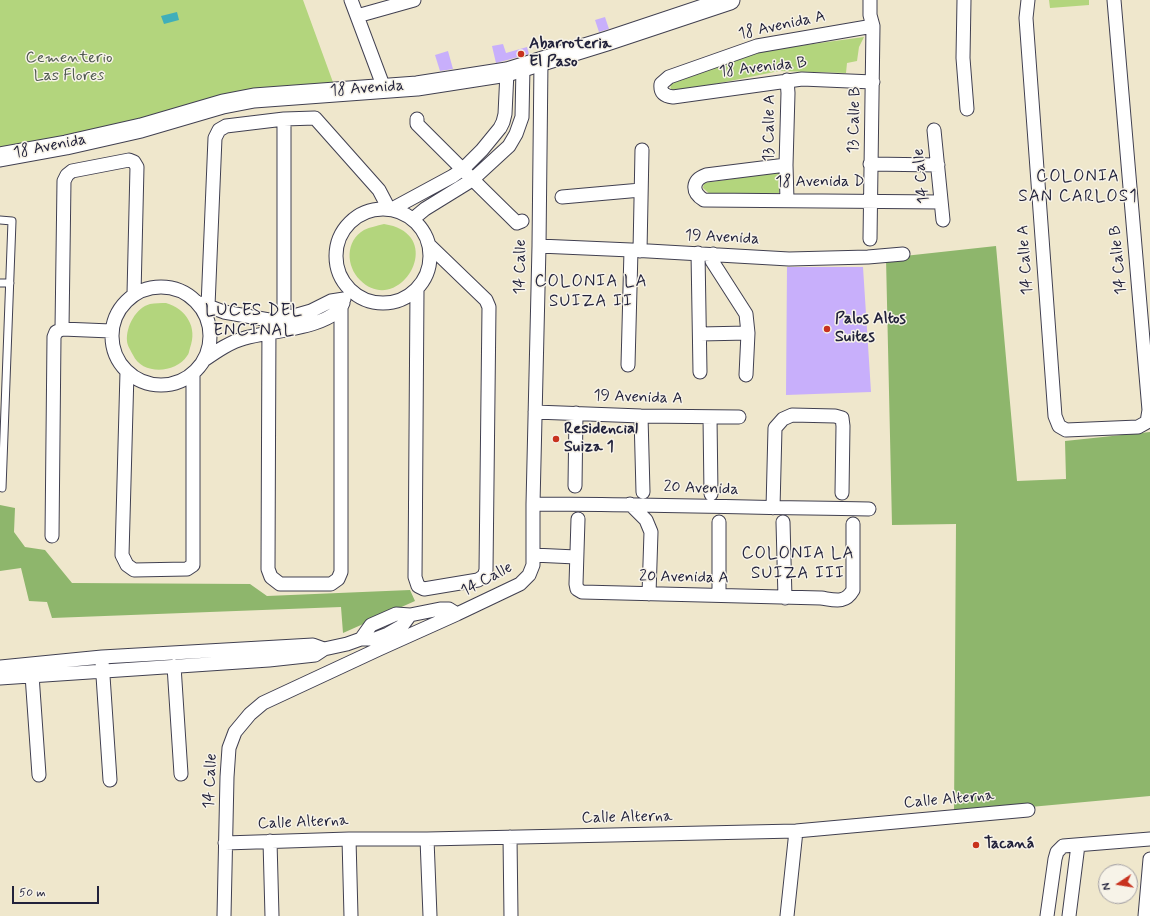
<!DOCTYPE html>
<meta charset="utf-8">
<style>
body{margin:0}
#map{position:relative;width:1150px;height:916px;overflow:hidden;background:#efe7cc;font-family:Mynerve,sans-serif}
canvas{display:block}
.north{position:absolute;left:1098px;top:864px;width:40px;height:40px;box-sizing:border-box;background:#f7f3e8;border:1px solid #a29fa3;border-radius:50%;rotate:258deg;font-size:11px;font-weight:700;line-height:16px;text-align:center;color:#22223b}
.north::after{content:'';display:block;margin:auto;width:14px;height:18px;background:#c8321e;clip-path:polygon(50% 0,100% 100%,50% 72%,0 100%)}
.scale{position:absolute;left:12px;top:886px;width:87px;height:18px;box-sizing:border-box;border:2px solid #22223b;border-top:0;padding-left:5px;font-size:12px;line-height:14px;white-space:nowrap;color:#22223b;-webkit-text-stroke:3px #f7f3e8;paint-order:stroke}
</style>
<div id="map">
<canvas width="1150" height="916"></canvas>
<div class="north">N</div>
<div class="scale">50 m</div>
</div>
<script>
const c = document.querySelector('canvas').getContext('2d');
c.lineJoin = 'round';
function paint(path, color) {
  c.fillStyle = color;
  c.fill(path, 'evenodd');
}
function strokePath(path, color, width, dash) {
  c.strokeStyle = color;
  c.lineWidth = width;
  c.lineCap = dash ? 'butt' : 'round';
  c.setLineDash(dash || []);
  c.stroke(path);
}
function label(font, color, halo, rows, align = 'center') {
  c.font = font + ' Mynerve,sans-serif';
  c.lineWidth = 3;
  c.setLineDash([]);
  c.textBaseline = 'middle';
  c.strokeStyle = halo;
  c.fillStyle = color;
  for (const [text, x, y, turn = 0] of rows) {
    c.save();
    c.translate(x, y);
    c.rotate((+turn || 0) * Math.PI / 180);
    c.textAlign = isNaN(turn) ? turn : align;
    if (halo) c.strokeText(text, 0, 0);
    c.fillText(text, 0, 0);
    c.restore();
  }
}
paint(new Path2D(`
 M0,0h303l31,85 -334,64z
 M1049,0h40v5l-39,3z
 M864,37l-5,10 -2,14 -10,2 -1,10 -67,-2 -108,22 -1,-12 91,-30z
 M780,172l-1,21 -67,3 -9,-8 1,-5z
 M384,224c66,10 15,95 -24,56 -14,-14 -15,-39 4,-50 6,-3 13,-4 20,-6z
 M166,303c20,6 32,24 24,45 -1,3 -1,6 -3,8 -12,18 -45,19 -54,-1 -2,-4 -6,-10 -6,-14 -1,-15 9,-33 23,-37 5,-1 11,-1 16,-1z`), '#b3d57d');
paint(new Path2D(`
 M996,246l21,235 49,-2 -1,-38 85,-9v364l-196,18 2,-290 -64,1 -6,-267z
 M0,505l15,3 -1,24 11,15 20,3 27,33 178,1 17,12 143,-6 5,11 -72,32 -2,-26 -289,11 -5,-16 -18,-1 -8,-33 -21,3z`), '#8eb66c');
paint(new Path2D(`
 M177,12l2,8 -15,4 -3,-8z`), '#3fafba');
paint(new Path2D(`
 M605,17l4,12 -10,3 -4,-12z
 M503,44l3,9 21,-6 2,7 -33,9 -4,-17z
 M448,51l5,18 -13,2 -5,-16z
 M787,267h76l8,125 -85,3z`), '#c8affb');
const lane = new Path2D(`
 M0,220l12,1 -10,267
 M0,283h10`);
const street = new Path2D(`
 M351,0l33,88
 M870,0v15l3,11 -3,213
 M964,0l-1,58 4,51
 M1028,0l-2,18 29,398 4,10 7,4 72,-3 9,-5 2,-12 -35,-410
 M357,16l57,-16
 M873,82l-71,-3 -129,18c-8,-1 -13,-4 -12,-13l8,-7 88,-31 116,-20
 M417,119v5c33,33 66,66 100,99l5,-2
 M934,130l9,90
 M870,164l68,1
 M786,165l-80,10c-14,5 -15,17 -2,25l237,2
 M562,197l79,-7
 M787,200l-1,-35 2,-72 -1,-13
 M336 256a47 47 0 1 1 94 0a47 47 0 1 1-94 0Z
 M392,209l61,-33 10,-7 19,-19 18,-22 3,-6 2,-8 2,-42
 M413,219l12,-10 47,-29 37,-34 7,-12 6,-17 1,-50
 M539,246l92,4 158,9 79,-2 35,-3
 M640,251l2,-101
 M698,253l2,119
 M713,254l-1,7 34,53 2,19 -2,42
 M112 336a49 49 0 1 1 98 0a49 49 0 1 1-98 0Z
 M417,290l-2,287 3,9 6,3 54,-9 6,-4 2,-6 3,-263 -3,-7 -56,-54
 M200,303l24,9 45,8 14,-1 28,-8 20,-10 13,-2
 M208,306l7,-168 4,-8 7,-4 58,-7 31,-1 64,72 10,19
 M269,320l-1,249 3,8 9,7h51l7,-5 3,-7v-264
 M62,329l2,-148 3,-6 5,-4 57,-11 5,2 3,5 -3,127
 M284,330v-211
 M700,334l48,-1
 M204,360c13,-9 26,-18 41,-22 23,-7 89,-10 98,-35
 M628,365l3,-115
 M127,372l-5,183 5,10 7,5 53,-1 6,-4v-191
 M535,412l106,4 98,1
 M641,416l2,76
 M710,417l1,77
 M575,486l1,-73
 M533,504c112,0 224,4 336,5
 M630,504l16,16 5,12 -2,62
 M773,508l2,-80 8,-9 9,-4 43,1 7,2 1,8 -1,67
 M578,519l-2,65 1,5 5,3 239,6c14,2 24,6 32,-8v-66
 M783,522l2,76
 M52,536l2,-199 2,-5 6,-3 49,2
 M533,555l43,2
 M719,595v-73
 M361,639l10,-14 25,-11 14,1 30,-6h9l8,5
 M102,661l8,119
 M174,666l7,108
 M0,667l102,-10 211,-12 11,4
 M32,675l7,100
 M0,678l269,-18 46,-5 9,-6 23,-5 14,-5h14l13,-5 14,-8 8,-11
 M510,837l1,79
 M349,839l2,77
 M427,839l3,77
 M270,841l2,75
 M225,843l124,-4h78l369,-8 232,-21
 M224,916l3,-139 2,-29 6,-16 15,-18 13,-11 116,-54 78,-35 63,-30 9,-9 4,-10v-61l6,-258 2,-185
 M787,916l9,-85
 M1047,916l8,-57 2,-7 6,-6 87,-7
 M1069,916l9,-71
 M1145,916l5,-57`);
const secondary = new Path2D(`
 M0,157l66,-12 75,-17 82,-24 31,-6 163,-12 90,-14 100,-31 123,-41`);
strokePath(lane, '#414051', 9);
strokePath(street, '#414051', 15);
strokePath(secondary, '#414051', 21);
strokePath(lane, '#fff', 7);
strokePath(street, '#fff', 13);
strokePath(secondary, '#fff', 19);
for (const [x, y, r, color] of [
 [521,54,4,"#c8321e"],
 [827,329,4,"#c8321e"],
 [556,439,4,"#c8321e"],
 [976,845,4,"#c8321e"]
]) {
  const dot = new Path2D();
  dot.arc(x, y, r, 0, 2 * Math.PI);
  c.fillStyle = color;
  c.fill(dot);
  strokePath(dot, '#f7f3e8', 1.5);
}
label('16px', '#22223b', '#f7f3e8', [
 ["18 Avenida A",782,26,-12],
 ["18 Avenida B",763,68,-6],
 ["18 Avenida",367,89,-4],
 ["13 Calle B",855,120,-88],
 ["13 Calle A",770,128,-89],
 ["18 Avenida",50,147,-11],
 ["14 Calle",922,176,-96],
 ["18 Avenida D",820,183],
 ["19 Avenida",722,238,3],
 ["14 Calle A",1026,260,-94],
 ["14 Calle B",1119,260,-95],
 ["14 Calle",521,267,-89],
 ["19 Avenida A",638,398,2],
 ["20 Avenida",701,489,2],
 ["20 Avenida A",684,578,1],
 ["14 Calle",487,580,-28],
 ["14 Calle",211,781,-87],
 ["Calle Alterna",949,800,-5],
 ["Calle Alterna",627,818,-1],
 ["Calle Alterna",303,823,-2]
]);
label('bold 16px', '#22223b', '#f7f3e8', [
 ["Abarroteria",529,45],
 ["El Paso",529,63],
 ["Palos Altos",835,320],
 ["Suites",835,338],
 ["Residencial",564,430],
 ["Suiza 1",564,448],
 ["Tacaná",984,845]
], 'left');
label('16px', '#4e584f', '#f7f3e8', [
 ["Cementerio",69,59],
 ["Las Flores",69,77]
]);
c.letterSpacing = '1px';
label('17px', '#22223b', '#f7f3e8', [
 ["COLONIA",1078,177],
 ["SAN CARLOS1",1078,197],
 ["COLONIA LA",591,282],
 ["SUIZA II",591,302],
 ["LUCES DEL",254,311],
 ["ENCINAL",254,331],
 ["COLONIA LA",798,554],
 ["SUIZA III",798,574]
]);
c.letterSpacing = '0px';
</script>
